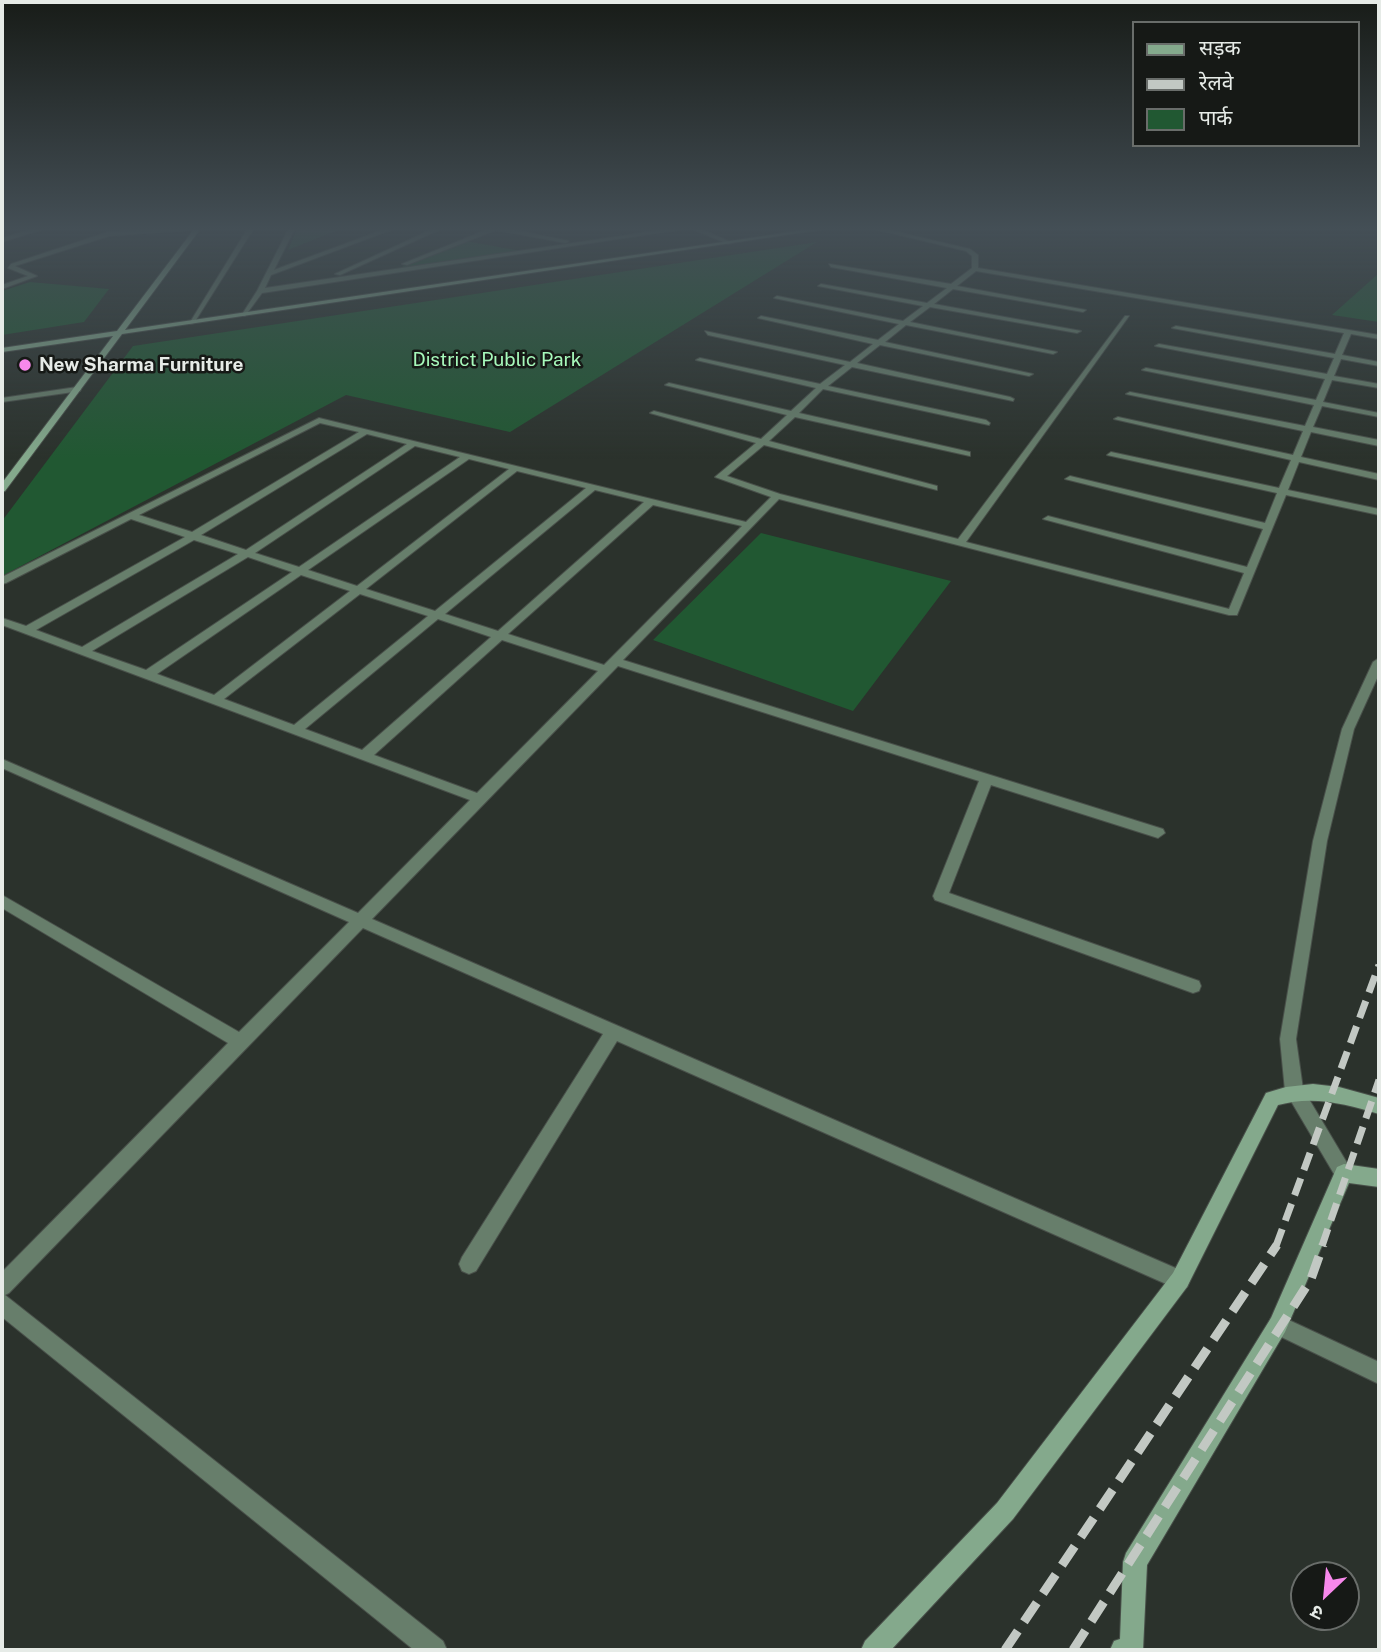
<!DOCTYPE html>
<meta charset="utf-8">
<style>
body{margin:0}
#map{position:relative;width:1381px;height:1652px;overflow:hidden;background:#2b322c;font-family:"Public Sans","Noto Sans Devanagari",sans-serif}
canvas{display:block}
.frame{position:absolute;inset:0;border:4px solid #e6ebe7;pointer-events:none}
.legend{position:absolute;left:1132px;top:21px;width:228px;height:126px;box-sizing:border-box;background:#161916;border:2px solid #696d6a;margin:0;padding:9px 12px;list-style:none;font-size:21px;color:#e6ebe7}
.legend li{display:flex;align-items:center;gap:14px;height:35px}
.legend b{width:35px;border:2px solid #696d6a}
.north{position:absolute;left:1290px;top:1561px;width:70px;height:70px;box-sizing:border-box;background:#161916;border:2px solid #696d6a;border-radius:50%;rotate:206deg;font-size:19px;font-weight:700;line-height:28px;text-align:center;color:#e6ebe7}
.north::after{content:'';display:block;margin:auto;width:24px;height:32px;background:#f788eb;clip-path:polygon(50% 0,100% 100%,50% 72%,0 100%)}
</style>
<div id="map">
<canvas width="1381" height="1652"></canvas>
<div class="frame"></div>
<ul class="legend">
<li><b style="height:9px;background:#84a98c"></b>सड़क</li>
<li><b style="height:9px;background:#c2c8c3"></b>रेलवे</li>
<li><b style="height:19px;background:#215832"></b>पार्क</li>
</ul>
<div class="north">उ</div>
</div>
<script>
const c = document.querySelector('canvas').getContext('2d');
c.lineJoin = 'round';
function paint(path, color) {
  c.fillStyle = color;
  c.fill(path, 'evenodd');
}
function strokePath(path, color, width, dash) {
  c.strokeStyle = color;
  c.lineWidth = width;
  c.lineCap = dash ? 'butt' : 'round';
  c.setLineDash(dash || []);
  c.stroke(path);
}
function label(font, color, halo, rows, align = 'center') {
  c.font = font + ' "Public Sans",sans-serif';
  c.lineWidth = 5;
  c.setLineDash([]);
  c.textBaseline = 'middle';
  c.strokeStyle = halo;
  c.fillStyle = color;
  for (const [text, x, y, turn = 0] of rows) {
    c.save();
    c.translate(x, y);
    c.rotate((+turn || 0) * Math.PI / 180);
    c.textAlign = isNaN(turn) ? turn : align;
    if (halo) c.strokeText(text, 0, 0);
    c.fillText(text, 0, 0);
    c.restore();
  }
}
paint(new Path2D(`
 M297,228h46l-55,22z
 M466,241l55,10 -127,19z
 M817,242l-307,190 -164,-37 -344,181v-55l131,-175z
 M1379,273v49l-47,-7z
 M30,282l79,7 -25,33 -82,13v-44z
 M761,533l190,48 -98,130 -200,-71z`), '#215832');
const street = new Path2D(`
 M38,228h9l-45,14v-4z
 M186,228l15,1 -92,7 -94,30 22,10 -35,13v-4l26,-9 -20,-8 3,-4 97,-32z
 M248,228h6l-60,95 -5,1z
 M289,228h6l-21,42 114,-42h8l-125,47 -6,13 411,-60h14l-428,65 -17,23h-4l16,-25z
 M435,228h8l-103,47 -5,-1z
 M491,228h13l65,13 -3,2 -70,-13 -89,35 -5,-1z
 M690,228h8l35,15 -5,1z
 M870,228h10l90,21 8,6v13l401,67v4l-28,-5 -9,21 37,7v4l-38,-7 -7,17 45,8v4l-47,-8 -9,22 56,11v4l-57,-11 -9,21 66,13v6l-68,-14 -10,25 78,17v6l-80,-18 -11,28 91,19v6l-93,-20 -49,120h-8l-450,-116 -156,161 540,169 2,4 -7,5 -167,-53 -42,108 250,88 2,5 -2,5 -6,2 -258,-93 -2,-4 46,-115 -361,-115 -246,253 815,354 3,7 -3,7 -7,3 -7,-3 -556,-246 -141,230 -7,3 -7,-3 -3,-7 3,-7 141,-223 -240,-106 -354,365 -4,2 438,346 4,9h-33l-412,-333v-45l226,-229 -226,-135v-13l237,137 110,-110 -347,-154v-9l356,154 112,-113 -468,-175v-7l24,8 159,-89 -54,-18 -125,64 -4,1v-7l317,-159 427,104 25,-25 -56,-20 41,-34 -106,-30 4,-2 107,28 26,-24 -122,-30 4,-2 122,28 25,-23 -120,-28 4,-2 120,26 25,-19 -137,-30 -3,-4 145,31 23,-18 -115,-26 3,-2 117,24 21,-16 -125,-26 3,-2 126,25 20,-15 -105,-20 3,-2 106,19 20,-15 -116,-21 -2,-3 122,20 21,-16v-12l-6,-5zM976,271l368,62 -9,21 -159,-28 -4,2 162,30 -7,16 -168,-30 -4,2 170,33 -9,21 -170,-32 -4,2 172,35 -9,21 -175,-34 -4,2 177,37 -10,24 -175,-38 -4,2 177,41 -12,28 -168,-36 -4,3 170,38 -12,30 -195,-47 -5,3 198,50 -16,38 -199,-51 -5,3 201,54 -15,36 -263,-67 163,-226h-4l-167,223 -178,-45 -53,-18 37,-31 173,45v-4l-168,-45 26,-24 175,39v-4l-171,-39 24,-24 166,36 1,-2 -4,-3 -158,-34 24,-19 161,34 1,-2 -4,-2 -153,-34 23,-18 149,31 4,-2 -148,-32 21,-17 147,29 4,-2 -147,-30 20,-15 147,26 4,-2 -147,-27 19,-15 130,23 3,-2 -129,-24zM320,423l39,9 -167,100 -53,-17zM367,434l40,10 -161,106 -45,-15zM415,446l45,11 -161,110 -44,-14zM469,459l40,10 -152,117 -49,-16zM517,471l69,17 -151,123 -69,-22zM595,490l49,12 -146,129 -53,-17zM653,505l89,21 -138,139 -96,-31zM194,540l44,14 -156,93 -46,-17zM248,557l44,15 -146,98 -54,-19zM301,575l49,16 -136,104 -57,-21zM360,594l68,22 -134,109 -70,-26zM438,619l53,18 -129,113 -57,-21zM502,640l96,31 -121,122 -103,-38z
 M77,387l4,2 -1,2 -78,11v-4z
 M1379,658v16l-25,55 -27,112 -31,198 7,50 50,84 -2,6 -7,3 -7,-3 -52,-88 -5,-52 33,-198 29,-112 31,-67z
 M1278,1315l101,47v22l-108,-52 -3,-7 3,-7z`);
const secondary = new Path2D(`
 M195,228h6l-76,102 693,-102h14l-710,106 -117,157 -3,1v-9l111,-147 -111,16v-4l115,-17z
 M1313,1084l26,3 40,11v16c-33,-10 -66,-19 -101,-9l-91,182 -174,232 -122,131h-30l4,-9 132,-138 176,-230 93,-180 20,-6z
 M1344,1164l35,5v18l-30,-4 -64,149 -138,233 -4,85h-33l4,-9 6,-2 3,-77 3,-9 145,-235 66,-151z`);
strokePath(street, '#49504a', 2);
strokePath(secondary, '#49504a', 2);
paint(street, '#677e6b');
paint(secondary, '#84a98c');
strokePath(new Path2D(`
 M1276,1246l103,-281
 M1322,1246l57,-166`), '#c2c8c3', 7, [18, 9]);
strokePath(new Path2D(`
 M1005,1650l272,-405
 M1073,1650l238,-371 12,-34`), '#c2c8c3', 9, [23, 11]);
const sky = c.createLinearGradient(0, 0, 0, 459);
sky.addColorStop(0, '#181c18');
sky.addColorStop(0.5, '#444f56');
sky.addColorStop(1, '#444f5600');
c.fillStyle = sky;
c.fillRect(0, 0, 1381, 459);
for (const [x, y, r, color] of [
 [25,365,7,"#f788eb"]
]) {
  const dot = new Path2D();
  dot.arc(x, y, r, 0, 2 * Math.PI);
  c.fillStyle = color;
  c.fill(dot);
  strokePath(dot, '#161916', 2.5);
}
label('19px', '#a7f9bb', '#161916', [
 ["District Public Park",497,360]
]);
label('bold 19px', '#e6ebe7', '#161916', [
 ["New Sharma Furniture",39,365]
], 'left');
</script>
